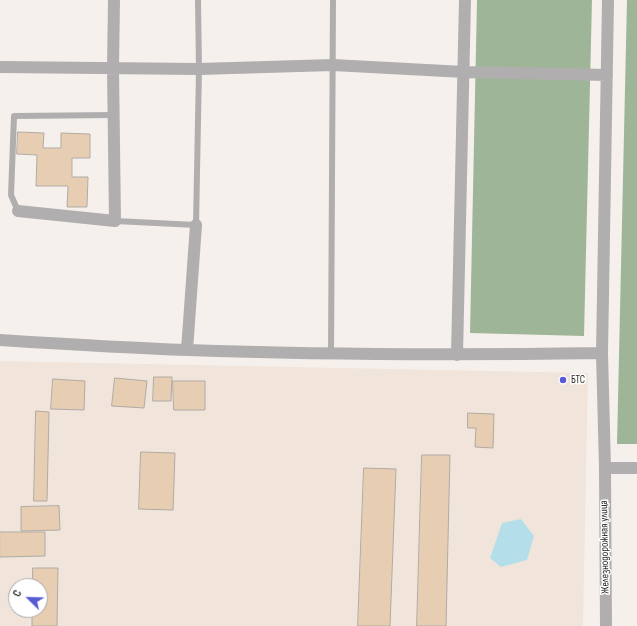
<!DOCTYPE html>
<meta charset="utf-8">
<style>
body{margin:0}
#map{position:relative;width:637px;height:626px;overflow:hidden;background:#f6f0ec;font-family:"Sofia Sans Condensed",sans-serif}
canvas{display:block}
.north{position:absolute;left:8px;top:578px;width:40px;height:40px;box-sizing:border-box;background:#fff;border:1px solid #aaa9a9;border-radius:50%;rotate:293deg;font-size:11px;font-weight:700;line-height:16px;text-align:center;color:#2a2827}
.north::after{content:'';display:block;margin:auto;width:14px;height:18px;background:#565cd3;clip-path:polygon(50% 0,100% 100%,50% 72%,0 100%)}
</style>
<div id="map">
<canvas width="637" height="626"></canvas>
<div class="north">С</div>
</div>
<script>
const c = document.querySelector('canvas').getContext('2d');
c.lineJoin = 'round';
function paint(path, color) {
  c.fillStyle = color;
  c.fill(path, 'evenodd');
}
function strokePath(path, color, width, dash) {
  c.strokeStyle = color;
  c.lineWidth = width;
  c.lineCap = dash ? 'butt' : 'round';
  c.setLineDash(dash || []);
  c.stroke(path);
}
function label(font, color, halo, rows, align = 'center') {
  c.font = font + ' "Sofia Sans Condensed",sans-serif';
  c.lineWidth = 3;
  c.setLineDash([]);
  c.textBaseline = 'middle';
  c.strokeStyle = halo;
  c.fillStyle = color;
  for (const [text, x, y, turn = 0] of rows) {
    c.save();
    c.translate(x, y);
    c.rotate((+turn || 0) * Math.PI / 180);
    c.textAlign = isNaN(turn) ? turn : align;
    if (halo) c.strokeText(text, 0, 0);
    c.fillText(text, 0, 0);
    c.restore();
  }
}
paint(new Path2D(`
 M0,361l588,12 -5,253h-583zM16,586h24v24h-24z`), '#f1e5db');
paint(new Path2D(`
 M477,0h115l-8,336 -114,-3z
 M627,0h10v444h-20z`), '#9fb598');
paint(new Path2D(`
 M521,519l13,17 -7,24 -26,7 -11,-9 12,-35z`), '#b4dfea');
const building = new Path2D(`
 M18,132l26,1 -1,15h18v-15l29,1v24h-18v19h16l-1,30h-20l1,-21h-32l1,-31 -20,-1z
 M154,377h18l-1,24h-18z
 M115,378l32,3 -3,27 -32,-2z
 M53,379l32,2 -1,29 -33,-1z
 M173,381h32v29h-31z
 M36,411l13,1 -2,89h-13z
 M468,413l26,1 -1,34 -18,-1 1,-19h-8z
 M141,452l34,1 -2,57 -34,-1z
 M422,455h28l-4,171h-29z
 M364,468l32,1 -6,157h-32z
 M59,506l1,24 -39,1v-24z
 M0,532h45v24l-45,1z
 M33,568h25l-1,58h-25v-16h8v-24h-7z`);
paint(building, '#e7cdb1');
strokePath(building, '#afaba6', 1);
strokePath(new Path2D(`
 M18,211l-7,-16 3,-79 100,-1
 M115,221l81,4 3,-156 -1,-69
 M331,354l2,-354`), '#b1aeaf', 6);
strokePath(new Path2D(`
 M0,67l199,2 134,-4 131,7 143,3
 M18,211l97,10 -2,-152 1,-69
 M0,340c62,4 125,8 188,10 138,5 276,5 414,3
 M187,350l9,-125
 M457,355l8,-355
 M605,468l-3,-115 6,-353`), '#b1aeaf', 12);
strokePath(new Path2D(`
 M606,626l-1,-158h32`), '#b1aeaf', 12);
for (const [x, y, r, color] of [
 [563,380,4,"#565cd3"]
]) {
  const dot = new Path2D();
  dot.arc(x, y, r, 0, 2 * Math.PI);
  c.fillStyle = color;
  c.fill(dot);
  strokePath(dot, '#fff', 1.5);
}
label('11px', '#2a2827', '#fff', [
 ["БТС",571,380]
], 'left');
label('11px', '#2a2827', '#fff', [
 ["Железнодорожная улица",605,547,-91]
]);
</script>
